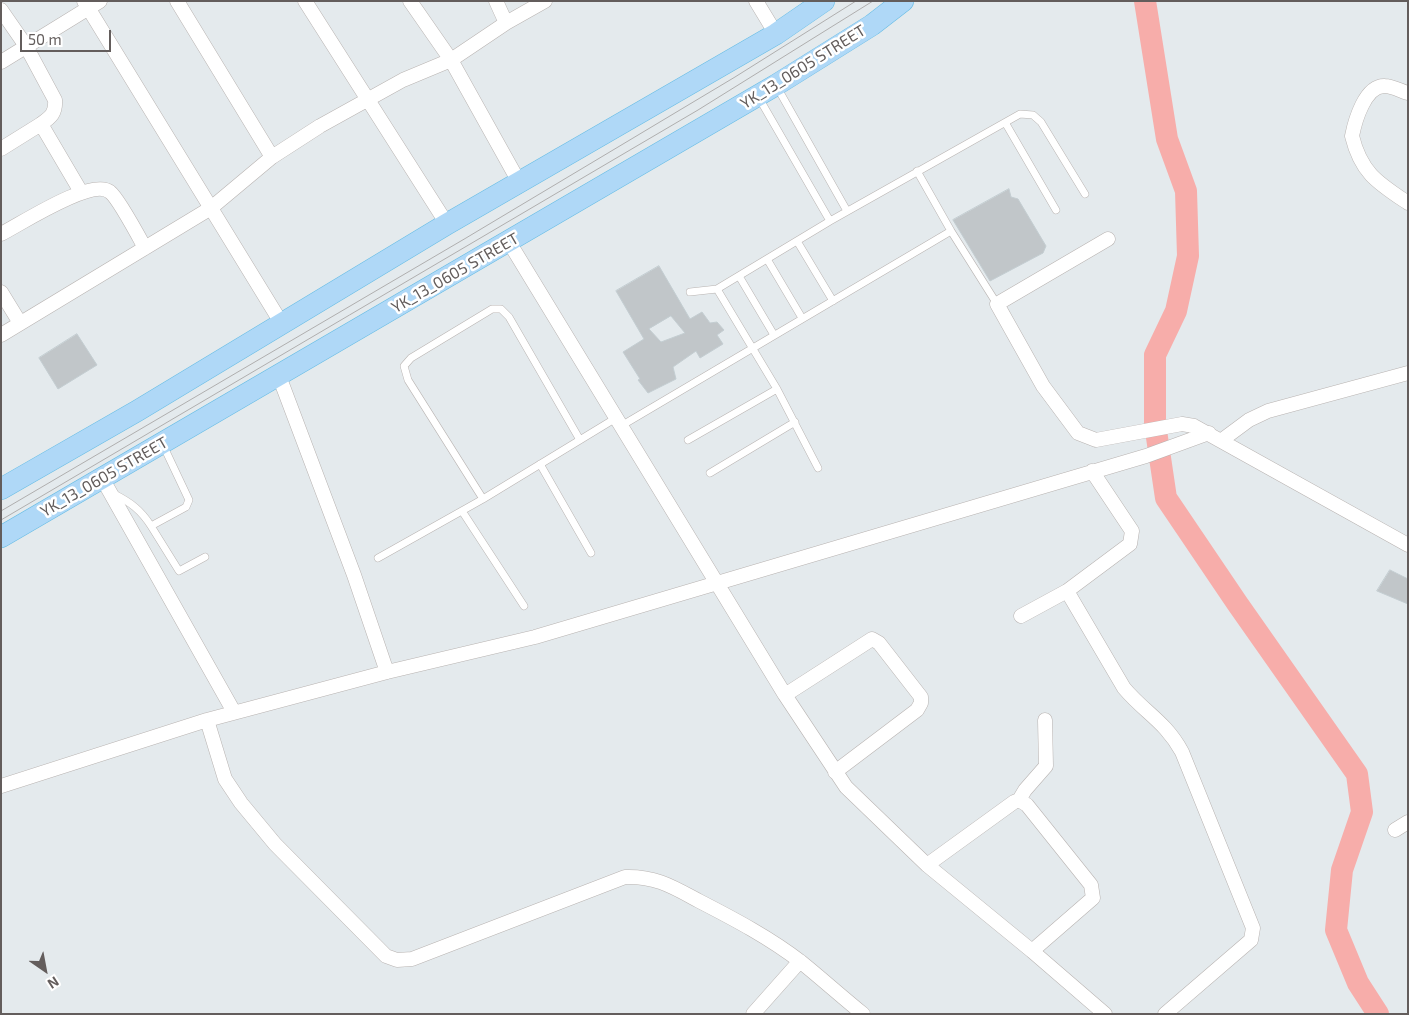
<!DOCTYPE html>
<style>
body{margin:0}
#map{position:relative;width:1409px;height:1015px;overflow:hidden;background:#e4eaed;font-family:"Exo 2",sans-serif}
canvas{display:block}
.frame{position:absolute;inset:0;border:2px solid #635d5c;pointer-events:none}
.north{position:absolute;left:20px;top:945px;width:50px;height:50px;-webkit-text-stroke:4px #fff;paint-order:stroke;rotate:147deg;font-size:14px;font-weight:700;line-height:20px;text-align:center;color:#635d5c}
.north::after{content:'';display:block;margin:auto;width:18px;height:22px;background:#635d5c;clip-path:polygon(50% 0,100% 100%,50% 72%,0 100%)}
.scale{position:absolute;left:20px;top:30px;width:91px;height:22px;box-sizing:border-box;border:2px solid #635d5c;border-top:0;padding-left:6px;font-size:15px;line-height:18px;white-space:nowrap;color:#635d5c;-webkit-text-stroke:4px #fff;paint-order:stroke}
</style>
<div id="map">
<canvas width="1409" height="1015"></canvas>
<div class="frame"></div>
<div class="north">N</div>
<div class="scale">50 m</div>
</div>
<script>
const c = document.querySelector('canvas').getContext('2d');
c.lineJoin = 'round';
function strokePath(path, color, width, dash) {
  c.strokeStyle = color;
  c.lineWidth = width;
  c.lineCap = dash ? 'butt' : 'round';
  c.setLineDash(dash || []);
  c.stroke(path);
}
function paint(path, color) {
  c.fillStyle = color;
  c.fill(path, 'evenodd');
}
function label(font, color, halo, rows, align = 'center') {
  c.font = font + ' "Exo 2",sans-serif';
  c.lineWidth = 5;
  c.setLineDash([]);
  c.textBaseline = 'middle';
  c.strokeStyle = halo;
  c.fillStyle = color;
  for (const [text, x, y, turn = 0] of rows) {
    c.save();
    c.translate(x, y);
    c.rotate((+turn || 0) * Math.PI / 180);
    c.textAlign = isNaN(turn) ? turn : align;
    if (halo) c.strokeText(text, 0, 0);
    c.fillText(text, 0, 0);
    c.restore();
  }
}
strokePath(new Path2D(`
 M1145,1l22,138 19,52 2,65 -12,55 -21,44v69l11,74 71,105 120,171 5,38 -20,58 -6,60 22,53 20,31`), '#f7adaa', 22);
const building = new Path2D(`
 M1009,189l2,8 7,2 28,47 -3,7 -53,28 -37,-61z
 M659,266l31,53 12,-7 8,11 7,-1 7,8 -7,5 6,9 -23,14 -4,-7 -23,16 3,12 -28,14 -10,-13 2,-1 -17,-27 21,-13 -28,-48zM671,316l14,17 -24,9 -12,-13z
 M77,334l20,31 -39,24 -19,-31z
 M1390,570l18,9v25l-31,-13z`);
paint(building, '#c1c6c9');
strokePath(building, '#c3cdd1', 1);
const lane = new Path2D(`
 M777,87l70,124
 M759,98l71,123
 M1006,124l50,86
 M917,171l34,60 46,73
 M797,241l36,60
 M767,259l35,59
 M739,276l35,59
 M717,289l60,100 41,79
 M690,292l27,-3 113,-68 190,-107 13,1 8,7 44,72
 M621,426l330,-195
 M688,440l89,-51
 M540,464l51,89
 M710,473l85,-51
 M114,494c16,8 27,16 37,32l35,-19 3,-7 -26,-55
 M483,499l-75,-119 -4,-14 7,-8 81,-49h9l8,8 71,123
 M462,511l62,95
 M151,526l28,45 26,-14
 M378,558l105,-59 133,-81`);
const street = new Path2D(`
 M84,1l198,323
 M177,1l95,156
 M305,1l142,223
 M410,1l41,59 55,-37
 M496,1l10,22 39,-22
 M756,1l20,33
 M1,10l25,36 29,54c1,13 -4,17 -14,24l40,68
 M1,62l99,-61
 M1408,93c-7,-2 -16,-7 -23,-7 -20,-1 -30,35 -33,50 9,37 26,47 56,67
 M1,149l40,-25
 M1,234c20,-10 91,-57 109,-42 8,6 29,45 35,56
 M1108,239l-111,65 46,82 35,47 18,7 86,-16 12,2 214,119
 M509,242l276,453 61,92 81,78 105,86 73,63
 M1,292l19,31
 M1,335l210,-127 61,-51 48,-31 83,-46 48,-20 68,122
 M279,376l75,199 33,97
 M1222,440l27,-20 19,-9 140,-38
 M1092,471l40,60 -2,13 -63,47 57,97c21,25 41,33 58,64l71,176 -2,12 -86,74
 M102,478l132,234
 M1021,616l46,-25
 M785,695l87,-56 7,4 42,54v6l-4,7 -82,62
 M207,720l18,59 16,24 34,41 111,112 11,4 15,-1 213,-82c31,-1 48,10 74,24 35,18 71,37 102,61 21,17 41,35 62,52
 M1,786l206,-66 180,-48 148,-35 611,-181 63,-23
 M1019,800l6,-10 21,-24 -1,-46
 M1395,830l13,-8
 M927,865l87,-63 5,-2 8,5 64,80 2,13 -61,53
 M753,1014l47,-53`);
const primary = new Path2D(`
 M1,489l136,-78 310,-187 329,-190 48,-33
 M1,537l775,-452 96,-60 31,-24`);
strokePath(lane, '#b8b3b1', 8);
strokePath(street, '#b8b3b1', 15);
strokePath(primary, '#66bce4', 22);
strokePath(lane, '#fff', 7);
strokePath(street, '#fff', 14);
strokePath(primary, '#afd8f7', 21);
strokePath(new Path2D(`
 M1,511l465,-273 269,-161 121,-76
 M1,520l697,-410 175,-109`), '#afaeae', 1);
label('16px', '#635d5c', '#fff', [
 ["YK_13_0605 STREET",803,67,-32],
 ["YK_13_0605 STREET",455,273,-30],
 ["YK_13_0605 STREET",104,477,-30]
]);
</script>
